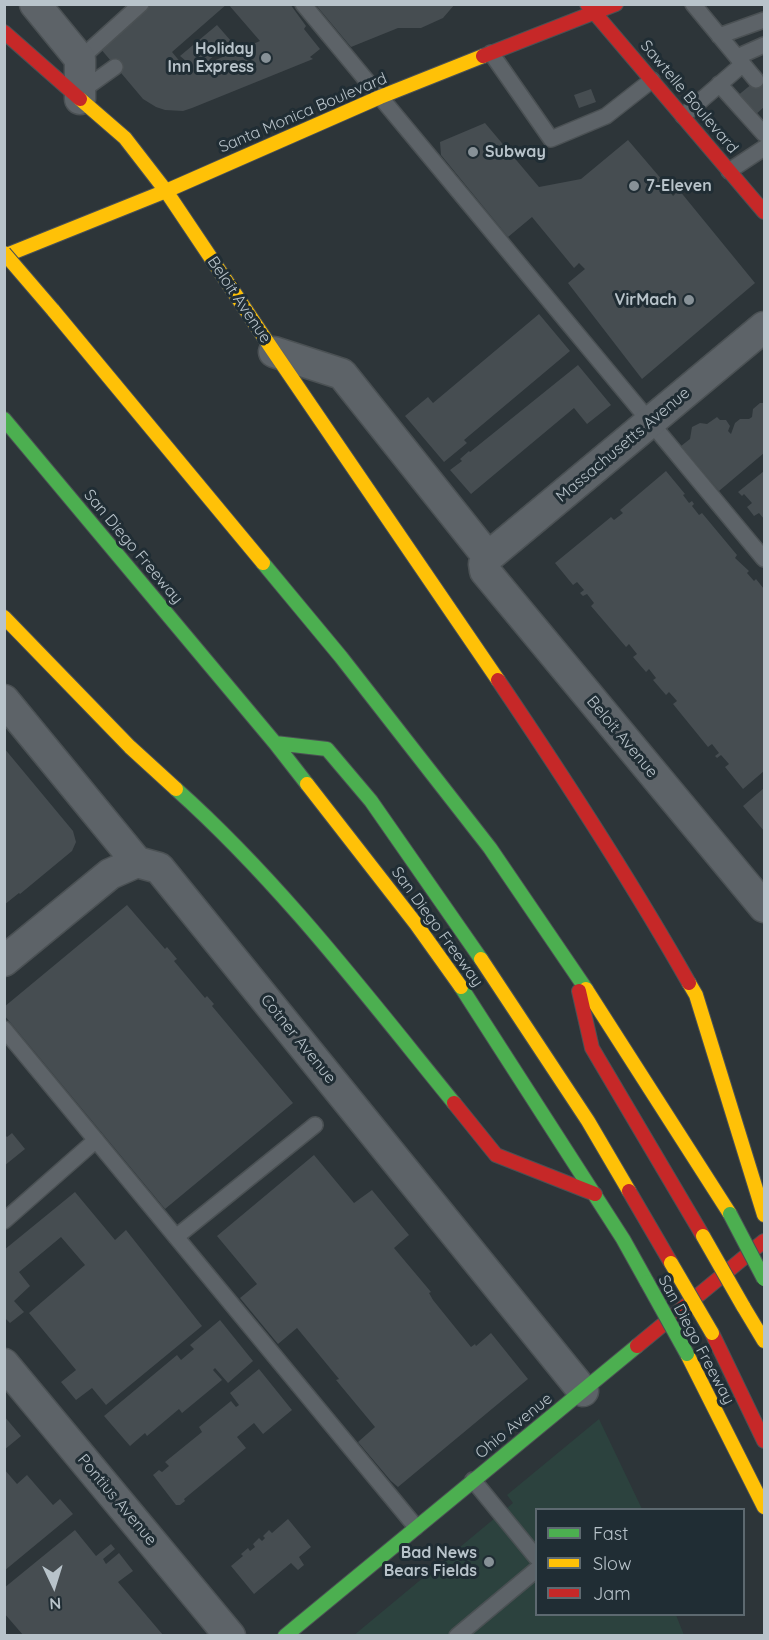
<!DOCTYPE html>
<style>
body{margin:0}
#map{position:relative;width:769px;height:1640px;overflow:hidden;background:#2d3539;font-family:Quicksand,sans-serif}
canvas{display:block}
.frame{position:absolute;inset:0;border:6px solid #b8c3ca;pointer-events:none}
.legend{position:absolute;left:535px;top:1508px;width:210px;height:108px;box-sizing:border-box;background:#202d34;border:2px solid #5d6970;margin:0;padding:8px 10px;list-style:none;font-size:18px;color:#b8c3ca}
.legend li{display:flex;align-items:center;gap:12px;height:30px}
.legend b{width:30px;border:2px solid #5d6970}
.north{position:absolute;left:24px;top:1556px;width:60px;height:60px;-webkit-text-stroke:4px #202d34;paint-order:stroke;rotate:176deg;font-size:16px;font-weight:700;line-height:24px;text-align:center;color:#b8c3ca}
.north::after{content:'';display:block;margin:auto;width:21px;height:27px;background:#b8c3ca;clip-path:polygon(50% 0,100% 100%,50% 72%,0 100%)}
</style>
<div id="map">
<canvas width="769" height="1640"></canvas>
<div class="frame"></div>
<ul class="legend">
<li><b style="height:8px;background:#4caf50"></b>Fast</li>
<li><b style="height:8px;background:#ffc107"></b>Slow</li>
<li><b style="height:8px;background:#c62828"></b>Jam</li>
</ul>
<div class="north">N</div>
</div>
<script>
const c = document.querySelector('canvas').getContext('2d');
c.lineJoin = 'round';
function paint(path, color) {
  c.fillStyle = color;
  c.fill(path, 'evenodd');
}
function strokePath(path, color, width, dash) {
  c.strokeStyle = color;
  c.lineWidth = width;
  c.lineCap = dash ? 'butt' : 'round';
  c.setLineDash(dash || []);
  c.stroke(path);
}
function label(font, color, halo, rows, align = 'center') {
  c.font = font + ' Quicksand,sans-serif';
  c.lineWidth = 6;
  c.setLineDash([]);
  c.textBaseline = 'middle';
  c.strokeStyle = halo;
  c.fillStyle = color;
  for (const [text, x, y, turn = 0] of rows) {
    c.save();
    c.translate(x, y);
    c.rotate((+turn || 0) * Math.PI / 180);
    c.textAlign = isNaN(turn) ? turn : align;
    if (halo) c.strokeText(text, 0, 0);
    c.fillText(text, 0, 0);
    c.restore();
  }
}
paint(new Path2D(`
 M599,1419l43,90 -106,1v104l140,1 8,20 -331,1 160,-133 -6,-8z`), '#2c423e');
paint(new Path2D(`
 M152,4h75l-55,48 10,12 4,-3 -6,-5 37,-31 14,16 -22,19 2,2 49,-21 -32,-37h62l16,22 -2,3 16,20 -10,8 3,2 -121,49 -9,3 -18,-1 -9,-3 -13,-8 -43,-51z
 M315,4h140l-12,14 -22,10h-23l-47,19z
 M759,78l5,6v23l-11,10 -17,-20z
 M591,89l5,13 -17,6 -5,-13z
 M485,123l54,64 42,-8 47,-39 41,48h-2l6,8 6,-6 76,93 -113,96 -74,-96 17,-14 -6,-6 -5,5 -42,-51 -24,20 -67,-82 -1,-13z
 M539,314l31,37 -106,89 3,3 -23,19 -39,-46 23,-19 5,6z
 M578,365l33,40 -24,19 -13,-16 -103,86 -21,-24 12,-9 -2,-2 9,-8 1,1z
 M760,403h4v50l-45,38 -38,-45 9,-7 2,-12 8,-4 7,1 10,-7 3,3h6l4,6 -2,5 3,3 4,-11 5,-4h9l3,-2 1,-8z
 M666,471l19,23 -2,1 6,8 3,-2 2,3 -2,2 7,9 3,-2 35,42 -2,3 14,13 -2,2 7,8 2,-2 8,10v182l-21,18 -18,-22 4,-3 -8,-9 -4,3 -2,-2 4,-3 -7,-9 -4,3 -35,-43 4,-3 -8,-9 -3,3 -13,-15 3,-2 -7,-9 -3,3 -13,-15 4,-3 -8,-10 -3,3 -35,-41 3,-3 -7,-9 -4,2 -3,-3 4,-3 -7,-8 -4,3 -18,-22 56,-46 3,3 9,-7 -3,-3z
 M764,471v48l-5,-6 -5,3 -7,-9 5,-4 -8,-9 -2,2 -4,-4z
 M4,748l69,83 3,11 -4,9 -52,43 -1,-1 -15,12z
 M764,788v43l-21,-25z
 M127,905l38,44 2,-2 10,12 -3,2 31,37 2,-2 7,8 -2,2 81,97 -128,106 -161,-194v-8z
 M12,1133l13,16 -21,17v-32l3,3z
 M314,1155l40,48 18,-13 37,45 -15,13 37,44 -2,1 4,7 38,47 4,-3 1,2 15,-13 37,46 -130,108 -7,-6 -33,-39 17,-15 -39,-47 3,-1 -42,-51 -19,16 -38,-46 17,-14 -40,-48z
 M75,1192l40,48 11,-10 76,96 -96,79 -14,-17 -16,12 -15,-18 15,-12 -47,-57 56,-48 -24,-28 -42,35 11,14 -16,15 10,11 -14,11 -6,-6v-67z
 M220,1320l33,41 -25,22 -13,-15 -2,2 9,10 -40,33 -3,-4 -32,27 -2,-3 -15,13 -26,-30 73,-61 4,5 13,-11 -4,-4z
 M259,1369l33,41 -29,24 -9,-11 -17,14 9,11 -62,51 1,2 -5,4h-4l-23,-30 6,-5 3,2 7,-6 -4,-4 37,-30 -3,-5 32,-26 5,6 3,-2 -9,-12z
 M4,1416l17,20 -17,14z
 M4,1469l13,15 10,-9 26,30 7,-6 13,15 -69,57z
 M288,1519l23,28 -12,10 5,8 -6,5 -7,-7 -37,31 -23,-28 12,-10 -2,-2 7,-6 2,3 5,-4 -2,-3 6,-6 3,3 3,-3 -2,-2 6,-6 3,3z
 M75,1530l21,26 15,-12 4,5 -12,10 3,5 13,-11 14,18 -15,11 45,53h-140l-19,-22v-25z`), '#464d51');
const lane = new Path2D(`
 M303,4l461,555
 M693,4l63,76
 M719,36l45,-16
 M491,53l60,86 55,-23 46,-36
 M737,57l27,-12
 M80,59l61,-55
 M719,84l45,50
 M80,92l35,-25
 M683,116l60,-52
 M729,171l35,-23
 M4,1029l412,498
 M4,1221l92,-81
 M176,1237l139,-112
 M473,1480l63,77
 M457,1636l79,-66`);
const street = new Path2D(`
 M35,4l45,55v40
 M764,327l-276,230 -4,7 1,7 279,336
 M274,352l68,22 146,183
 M4,700l133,162 22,6 424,523
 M4,961l106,-87 27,-12
 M4,1364l226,272`);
const fast = new Path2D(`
 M4,419l271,324 32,41
 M263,563l78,94 149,191 96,141
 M275,743l52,6 44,52 110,158
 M176,789c105,94 190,206 278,314
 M461,987l162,252 24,43
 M285,1636l352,-290`);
const slow = new Path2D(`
 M80,99l45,39 41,53 108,161
 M4,256l162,-65 214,-94 103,-41
 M53,310l210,253
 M274,352l224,328
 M4,617l126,130 46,42
 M307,784l109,140 45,63
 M481,959l107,162 41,70
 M689,983l7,12 68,220
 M586,989l144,225
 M743,1306l21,35
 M687,1354l77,153`);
const jam = new Path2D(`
 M587,4l177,208
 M4,32l76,67
 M483,56l133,-52
 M498,680c67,99 132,199 191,303
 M579,991l13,57 111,188
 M454,1103l42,52 99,39
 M629,1191l42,72
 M712,1333l52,108
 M637,1346l127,-105`);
strokePath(lane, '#4b5154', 18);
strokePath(street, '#4b5154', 33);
strokePath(fast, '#4b5154', 16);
strokePath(slow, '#4b5154', 16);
strokePath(jam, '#4b5154', 16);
strokePath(lane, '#5d6368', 15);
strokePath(street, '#5d6368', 30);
strokePath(fast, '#4caf50', 14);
strokePath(slow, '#ffc107', 14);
strokePath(jam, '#c62828', 14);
const fastBridge = new Path2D(`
 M730,1214l34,65
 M647,1282l40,72`);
const slowBridge = new Path2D(`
 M4,253l49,57
 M703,1236l40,70
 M671,1263l41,70`);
strokePath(fastBridge, '#495155', 16, []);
strokePath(slowBridge, '#495155', 16, []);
strokePath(fastBridge, '#4caf50', 14);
strokePath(slowBridge, '#ffc107', 14);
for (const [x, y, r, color] of [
 [266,58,6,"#879197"],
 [473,152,6,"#879197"],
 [634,186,6,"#879197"],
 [689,300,6,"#879197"],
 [489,1562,6,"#879197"]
]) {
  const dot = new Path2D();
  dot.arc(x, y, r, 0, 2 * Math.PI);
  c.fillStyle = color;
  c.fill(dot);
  strokePath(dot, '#202d34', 2);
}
label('bold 16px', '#b8c3ca', '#202d34', [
 ["Holiday",254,49],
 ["Inn Express",254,67],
 ["Subway",485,152,"left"],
 ["7-Eleven",646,186,"left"],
 ["VirMach",677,300],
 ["Bad News",477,1553],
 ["Bears Fields",477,1571]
], 'right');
label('16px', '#b8c3ca', '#202d34', [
 ["Sawtelle Boulevard",689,97,50],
 ["Santa Monica Boulevard",303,113,-23],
 ["Beloit Avenue",239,300,56],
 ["Massachusetts Avenue",623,445,-40],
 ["San Diego Freeway",133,547,50],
 ["Beloit Avenue",622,737,50],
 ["San Diego Freeway",437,927,54],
 ["Cotner Avenue",298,1039,51],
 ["San Diego Freeway",696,1340,62],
 ["Ohio Avenue",514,1426,-39],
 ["Pontius Avenue",117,1500,50]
]);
</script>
